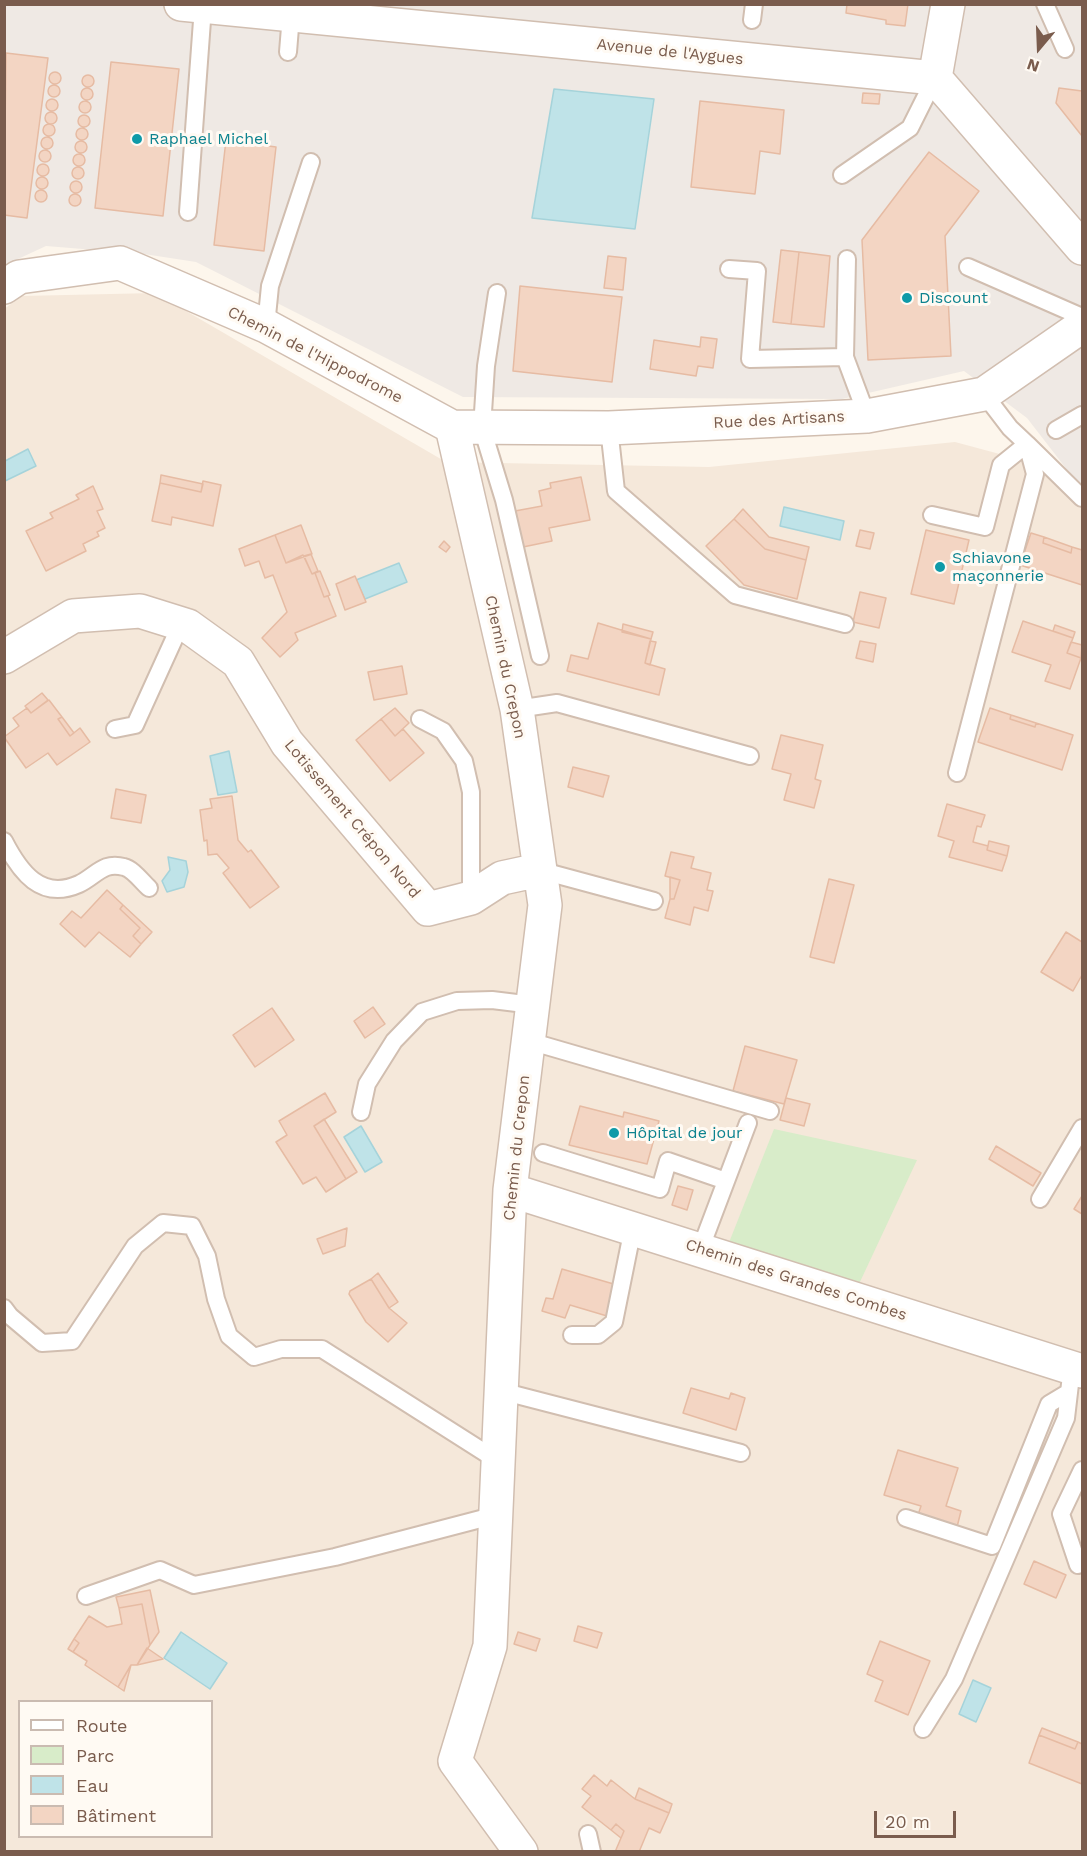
<!DOCTYPE html>
<meta charset="utf-8">
<style>
body{margin:0}
#map{position:relative;width:1087px;height:1856px;overflow:hidden;background:#fdf6ec;font-family:"Work Sans",sans-serif}
canvas{display:block}
.frame{position:absolute;inset:0;border:6px solid #7a5c4d;pointer-events:none}
.legend{position:absolute;left:18px;top:1700px;width:195px;height:138px;box-sizing:border-box;background:#fffaf3;border:2px solid #cabbb1;margin:0;padding:8px 10px;list-style:none;font-size:18px;color:#7a5c4d}
.legend li{display:flex;align-items:center;gap:12px;height:30px}
.legend b{width:30px;border:2px solid #cabbb1}
.north{position:absolute;left:1009px;top:18px;width:60px;height:60px;-webkit-text-stroke:4px #fffaf3;paint-order:stroke;rotate:199deg;font-size:16px;font-weight:700;line-height:24px;text-align:center;color:#7a5c4d}
.north::after{content:'';display:block;margin:auto;width:21px;height:27px;background:#7a5c4d;clip-path:polygon(50% 0,100% 100%,50% 72%,0 100%)}
.scale{position:absolute;left:874px;top:1811px;width:82px;height:27px;box-sizing:border-box;border:3px solid #7a5c4d;border-top:0;padding-left:8px;font-size:18px;line-height:21px;white-space:nowrap;color:#7a5c4d;-webkit-text-stroke:4px #fffaf3;paint-order:stroke}
</style>
<div id="map">
<canvas width="1087" height="1856"></canvas>
<div class="frame"></div>
<ul class="legend">
<li><b style="height:8px;background:#fff"></b>Route</li>
<li><b style="height:16px;background:#d8ecc9"></b>Parc</li>
<li><b style="height:16px;background:#bfe3e8"></b>Eau</li>
<li><b style="height:16px;background:#f3d5c3"></b>Bâtiment</li>
</ul>
<div class="north">N</div>
<div class="scale">20 m</div>
</div>
<script>
const c = document.querySelector('canvas').getContext('2d');
c.lineJoin = 'round';
function paint(path, color) {
  c.fillStyle = color;
  c.fill(path, 'evenodd');
}
function strokePath(path, color, width, dash) {
  c.strokeStyle = color;
  c.lineWidth = width;
  c.lineCap = dash ? 'butt' : 'round';
  c.setLineDash(dash || []);
  c.stroke(path);
}
function label(font, color, halo, rows, align = 'center') {
  c.font = font + ' "Work Sans",sans-serif';
  c.lineWidth = 6;
  c.setLineDash([]);
  c.textBaseline = 'middle';
  c.strokeStyle = halo;
  c.fillStyle = color;
  for (const [text, x, y, turn = 0] of rows) {
    c.save();
    c.translate(x, y);
    c.rotate((+turn || 0) * Math.PI / 180);
    c.textAlign = isNaN(turn) ? turn : align;
    if (halo) c.strokeText(text, 0, 0);
    c.fillText(text, 0, 0);
    c.restore();
  }
}
paint(new Path2D(`
 M155,293l291,169 263,5 246,-25 93,25 34,39v1345h-1077l-1,-1542 18,-13zM20,1702h192v134h-192z`), '#f5e8da');
paint(new Path2D(`
 M4,5h1078v484l-55,-71 -63,-47 -122,28 -379,-2 -267,-135 -52,-8 -98,-8 -41,19z`), '#efe9e4');
paint(new Path2D(`
 M774,1129l143,31 -58,124 -131,-39z`), '#d8ecc9');
const water = new Path2D(`
 M554,89l100,10 -19,130 -103,-11z
 M28,449l8,17 -31,15v-20z
 M784,507l60,14 -4,19 -60,-14z
 M399,563l8,19 -42,17 -9,-19z
 M229,751l8,41 -19,3 -8,-39z
 M168,857l18,4 2,11 -4,15 -17,5 -5,-11 8,-11z
 M361,1126l21,36 -17,10 -21,-35z
 M181,1632l46,31 -17,26 -46,-31z
 M973,1680l18,8 -15,34 -17,-8z`);
paint(water, '#bfe3e8');
strokePath(water, '#a5d3da', 1.5);
const building = new Path2D(`
 M847,4h61l-3,22 -19,-2v-4l-40,-7z
 M6,53l42,5 -21,160 -23,-3z
 M111,62l68,7 -16,147 -68,-8z
 M49 78a6 6 0 1 1 12 0a6 6 0 1 1-12 0Z
 M82 81a6 6 0 1 1 12 0a6 6 0 1 1-12 0Z
 M48 91a6 6 0 1 1 12 0a6 6 0 1 1-12 0Z
 M81 94a6 6 0 1 1 12 0a6 6 0 1 1-12 0Z
 M1059,88l23,3v45l-26,-33z
 M863,93l17,1 -1,10 -17,-1z
 M46 105a6 6 0 1 1 12 0a6 6 0 1 1-12 0Z
 M79 107a6 6 0 1 1 12 0a6 6 0 1 1-12 0Z
 M700,101l84,9 -4,44 -20,-3 -5,43 -64,-7z
 M45 118a6 6 0 1 1 12 0a6 6 0 1 1-12 0Z
 M78 121a6 6 0 1 1 12 0a6 6 0 1 1-12 0Z
 M43 130a6 6 0 1 1 12 0a6 6 0 1 1-12 0Z
 M76 134a6 6 0 1 1 12 0a6 6 0 1 1-12 0Z
 M41 143a6 6 0 1 1 12 0a6 6 0 1 1-12 0Z
 M226,140l50,7 -12,104 -50,-6z
 M75 147a6 6 0 1 1 12 0a6 6 0 1 1-12 0Z
 M39 156a6 6 0 1 1 12 0a6 6 0 1 1-12 0Z
 M929,152l50,39 -34,45 6,120 -83,4 -6,-120z
 M73 160a6 6 0 1 1 12 0a6 6 0 1 1-12 0Z
 M37 170a6 6 0 1 1 12 0a6 6 0 1 1-12 0Z
 M72 173a6 6 0 1 1 12 0a6 6 0 1 1-12 0Z
 M36 183a6 6 0 1 1 12 0a6 6 0 1 1-12 0Z
 M70 187a6 6 0 1 1 12 0a6 6 0 1 1-12 0Z
 M35 196a6 6 0 1 1 12 0a6 6 0 1 1-12 0Z
 M69 200a6 6 0 1 1 12 0a6 6 0 1 1-12 0Z
 M781,250l18,2 -8,72 -18,-2z
 M799,252l31,4 -6,71 -33,-3z
 M608,256l18,2 -3,32 -19,-2z
 M520,286l102,11 -10,85 -99,-11z
 M701,337l16,2 -4,29 -15,-2 -2,10 -46,-7 4,-29 46,7z
 M161,475l42,9 -2,8 -41,-9z
 M581,477l9,43 -41,8 3,13 -29,6 -8,-36 27,-5 -3,-15 12,-3 -1,-5z
 M203,481l18,4 -8,41 -41,-9 -1,8 -19,-4 8,-38 41,9z
 M93,486l10,23 -6,2 8,17 -8,4 2,4 -16,8 3,7 -40,20 -20,-40 27,-13 -3,-5 29,-14 -3,-4z
 M743,509l26,28 40,10 -3,13 -41,-11 -31,-30z
 M734,519l31,30 41,11 -9,39 -53,-14 -38,-39z
 M301,525l11,29 -26,9 -11,-28z
 M860,530l14,3 -4,16 -14,-3z
 M926,530l43,10 -15,64 -43,-10z
 M1031,533l13,4 -1,6 28,10 1,-6 10,3v35l-62,-20z
 M275,535l11,28 17,-8 9,19 3,-1 9,24 4,-1 8,20 -41,17 3,7 -18,17 -18,-19 25,-26 -14,-37 -8,3 -6,-17 -14,5 -6,-17z
 M1044,537l28,10 -1,6 -28,-10z
 M444,541l6,6 -4,5 -7,-5z
 M311,554l7,17 -6,3 -8,-18z
 M320,571l10,24 -6,2 -9,-24z
 M355,576l11,26 -21,8 -9,-26z
 M860,592l26,6 -7,30 -26,-6z
 M1023,621l50,17 -6,15 14,5 -11,31 -25,-8 6,-16 -39,-13z
 M598,623l53,16 -6,24 20,6 -6,26 -92,-24 4,-16 17,4z
 M623,624l30,8 -2,7 -29,-7z
 M1055,625l20,7 -2,6 -20,-7z
 M650,641l6,1 -6,23 -5,-2z
 M860,641l16,3 -3,18 -17,-4z
 M1071,642l11,3 -1,13 -14,-5z
 M402,666l5,28 -33,6 -6,-28z
 M42,693l6,7 -17,13 -6,-7z
 M49,700l13,17 -4,2 12,17 10,-8 10,14 -33,23 -9,-12 -22,15 -22,-31 15,-11 -6,-8 14,-10 4,5z
 M395,708l14,15 -14,13 -14,-17z
 M990,708l21,7 -1,4 25,8 1,-4 37,12 -11,35 -84,-28z
 M1011,715l25,8 -1,4 -25,-8z
 M62,717l12,16 -4,3 -12,-17z
 M381,719l14,17 8,-7 21,24 -34,28 -34,-41z
 M781,735l42,10 -8,34 6,2 -7,27 -30,-8 7,-26 -19,-5z
 M573,767l36,9 -6,21 -35,-10z
 M116,789l30,6 -5,28 -30,-5z
 M232,796l6,44 10,12 3,-2 28,37 -29,21 -27,-35 6,-5 -12,-14 -9,1 -1,-15 -3,1 -4,-31 12,-2 -2,-9z
 M947,804l38,11 -4,12 -4,-1 -4,16 15,4 -1,4 20,6 -5,15 -53,-14 5,-16 -16,-5z
 M989,841l20,5 -2,10 -20,-6z
 M671,852l23,5 -3,11 20,5 -4,17 6,1 -5,20 -14,-4 -4,18 -25,-7 5,-19h4l6,-19 -15,-4z
 M670,877l10,3 -6,19h-4z
 M829,879l25,6 -20,78 -24,-6z
 M107,890l16,15 -3,4 20,19 -7,8 8,8 -11,13 -31,-25 -14,15 -25,-23 12,-13 9,7z
 M123,905l29,27 -11,12 -8,-8 7,-8 -20,-19z
 M1066,932l16,10v33l-9,16 -32,-19z
 M373,1007l12,17 -20,14 -11,-17z
 M272,1008l22,32 -39,27 -22,-32z
 M745,1046l52,14 -13,44 -51,-13z
 M325,1093l11,19 -22,14 32,53 -20,13 -10,-15 -13,7 -27,-42 11,-7 -8,-14z
 M786,1098l24,6 -6,22 -24,-6z
 M580,1106l43,11 1,-5 35,9 -12,43 -78,-19z
 M324,1119l33,53 -11,7 -32,-53z
 M996,1146l45,27 -8,13 -44,-27z
 M678,1186l15,4 -6,20 -15,-5z
 M1082,1196v18l-8,-5z
 M347,1228l-2,18 -22,8 -6,-15z
 M562,1269l55,16 -10,31 -37,-11 -5,13 -23,-7 4,-13 7,1z
 M378,1273l20,29 -9,6 -18,-29z
 M371,1279l18,29 18,15 -19,19 -22,-20 -17,-28 1,-3z
 M691,1388l38,11 2,-6 14,5 -9,32 -53,-17z
 M898,1450l60,18 -12,38 15,5 -4,16 -39,-12 3,-9 -37,-11z
 M1034,1561l32,14 -10,23 -32,-14z
 M150,1590l9,42 -9,13 -8,-41 -23,4 -3,-11z
 M142,1604l8,41 -13,20h-6l-13,22 -33,-22 2,-4 -14,-9 6,-9 -5,-4 15,-23 18,11 15,-3 -3,-16z
 M578,1626l24,7 -5,15 -23,-7z
 M518,1632l22,7 -4,12 -22,-7z
 M74,1639l5,4 -6,9 -5,-3z
 M880,1641l50,20 -22,54 -33,-14 8,-20 -16,-7z
 M147,1648l16,11 -26,6z
 M131,1665l-7,26 -6,-4z
 M1042,1728l36,14 -3,7 -36,-14z
 M1039,1735l36,14 3,-7 4,2v40l-53,-21z
 M594,1775l13,11 4,-6 24,19 34,14 -9,20 -11,-5 -10,24h-24l9,-21 -8,-7 -5,6 -29,-23 9,-11 -9,-7z
 M639,1788l33,16 -3,9 -34,-14z
 M616,1824l8,7 -3,7 -10,-8z`);
paint(building, '#f3d5c3');
strokePath(building, '#e6bba3', 1.5);
const lane = new Path2D(`
 M1045,4l20,45
 M752,20l2,-16
 M288,52l3,-37
 M842,175l68,-47 25,-50
 M188,212l15,-205
 M968,267l114,50
 M729,269l28,2 -7,88 95,-2 22,59
 M497,293l-11,73 -4,62 22,72 36,156
 M266,326l4,-40 41,-124
 M845,357l2,-98
 M609,428l7,63 119,104 110,29
 M1056,430l26,-15
 M932,515l53,12 16,-62 26,-21 55,54
 M517,709l40,-6 193,53
 M420,719l23,12 21,30 7,31v106
 M115,729l20,-4 40,-88 13,-11
 M957,773l78,-299 -8,-30 -17,-16 -26,-34
 M4,841c16,31 37,60 75,43 17,-8 24,-23 45,-17 9,2 18,15 25,21
 M539,870l115,31
 M529,1041l241,70
 M361,1112l6,-28 27,-43 28,-29 35,-11 35,-1 41,5
 M543,1153l117,36 8,-28 58,20
 M1040,1199l42,-71
 M700,1250l48,-127
 M4,1308l6,8 32,27 30,-2 63,-95 28,-23 29,3 15,30 9,43 13,37 25,21 27,-8h41l176,112
 M572,1335h26l16,-13 19,-94
 M501,1391l240,62
 M906,1518l86,28 57,-142 20,-12
 M1078,1565l-17,-51 21,-44
 M86,1596l74,-26 34,15 141,-28 161,-42
 M923,1729l31,-50 112,-261 6,-51
 M588,1834l4,18`);
const street = new Path2D(`
 M181,4l754,74 147,170
 M935,78l13,-74
 M4,287l15,-10 101,-14 146,63 186,101 157,1 258,-12 117,-22 98,-68
 M452,427l65,282 28,196 -35,285 -20,456 -35,115 66,91
 M4,657l69,-41 67,-5 48,15 50,36 49,81 141,166 43,-11 31,-20 37,-8
 M510,1190l572,181`);
strokePath(lane, '#d1beb0', 20);
strokePath(street, '#d1beb0', 36);
strokePath(lane, '#fff', 16);
strokePath(street, '#fff', 33);
for (const [x, y, r, color] of [
 [137,139,6,"#0f9aa8"],
 [907,298,6,"#0f9aa8"],
 [940,567,6,"#0f9aa8"],
 [614,1133,6,"#0f9aa8"]
]) {
  const dot = new Path2D();
  dot.arc(x, y, r, 0, 2 * Math.PI);
  c.fillStyle = color;
  c.fill(dot);
  strokePath(dot, '#fffaf3', 2);
}
label('16px', '#7a5c4d', '#fffaf3', [
 ["Avenue de l'Aygues",670,52,6],
 ["Chemin de l'Hippodrome",315,355,27],
 ["Rue des Artisans",779,420,-3],
 ["Chemin du Crepon",505,667,78],
 ["Lotissement Crépon Nord",352,819,50],
 ["Chemin du Crepon",517,1148,-84],
 ["Chemin des Grandes Combes",796,1280,18]
]);
label('16px', '#0d838f', '#fffaf3', [
 ["Raphael Michel",149,139],
 ["Discount",919,298],
 ["Schiavone",952,558],
 ["maçonnerie",952,576],
 ["Hôpital de jour",626,1133]
], 'left');
</script>
